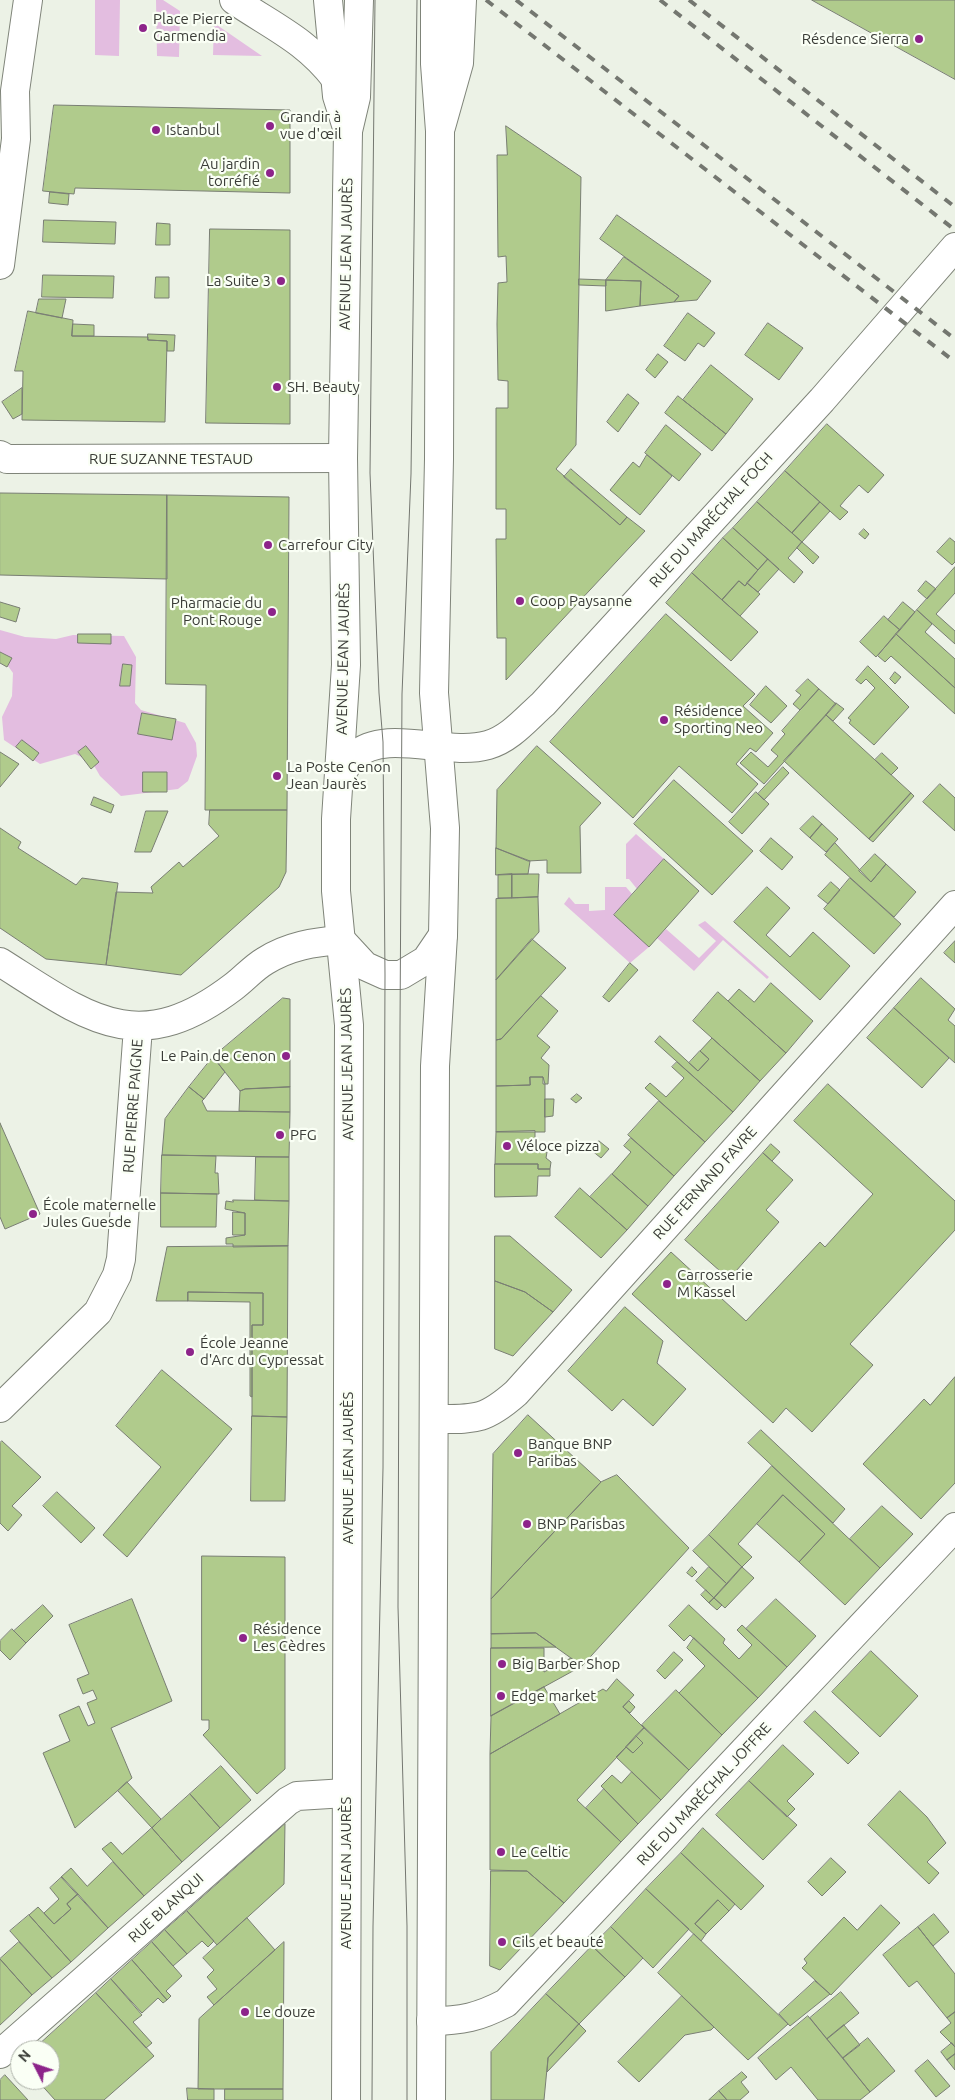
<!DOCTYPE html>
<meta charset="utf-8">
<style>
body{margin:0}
#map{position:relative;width:955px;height:2100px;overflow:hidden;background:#ecf2e6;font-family:Ubuntu,sans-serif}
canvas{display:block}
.north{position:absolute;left:10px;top:2040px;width:50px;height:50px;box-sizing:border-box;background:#fafff5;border:1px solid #adb1a9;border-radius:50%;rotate:311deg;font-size:14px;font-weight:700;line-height:20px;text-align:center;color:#3a3c37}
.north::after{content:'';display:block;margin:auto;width:18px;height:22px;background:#8d248a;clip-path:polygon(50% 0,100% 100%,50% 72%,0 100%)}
</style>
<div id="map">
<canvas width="955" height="2100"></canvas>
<div class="north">N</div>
</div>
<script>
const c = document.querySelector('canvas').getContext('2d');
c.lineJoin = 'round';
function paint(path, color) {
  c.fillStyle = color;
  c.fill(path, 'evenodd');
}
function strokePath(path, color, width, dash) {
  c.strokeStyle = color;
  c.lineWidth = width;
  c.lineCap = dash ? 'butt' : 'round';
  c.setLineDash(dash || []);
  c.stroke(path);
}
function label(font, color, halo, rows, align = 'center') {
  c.font = font + ' Ubuntu,sans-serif';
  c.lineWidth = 4.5;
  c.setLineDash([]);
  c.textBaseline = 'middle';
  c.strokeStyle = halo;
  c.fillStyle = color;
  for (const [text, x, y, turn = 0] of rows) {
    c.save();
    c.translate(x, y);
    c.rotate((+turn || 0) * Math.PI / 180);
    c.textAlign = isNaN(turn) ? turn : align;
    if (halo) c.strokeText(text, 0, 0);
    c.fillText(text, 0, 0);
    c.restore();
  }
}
paint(new Path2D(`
 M95,0h25l-1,56 -24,-1z
 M156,0h7l17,11 -1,46 -22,-1z
 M214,23l48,33 -49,-1z
 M0,630l25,7 31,2 17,-4 51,1 12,21 -1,46 6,7 44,13 11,20 1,13 -9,25 -10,8 -57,7 -21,-20 -8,-14 -17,-8 -35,10 -36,-24 -2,-23 10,-21 1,-23 -13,-18z
 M636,834l28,25 -27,30 -8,-10h-3v-35z
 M605,887h21l6,7 -18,21 35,32 -19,16 -66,-59 5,-7 6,7h14v7l16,-1z
 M705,921l64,56 -2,2 -44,-39 -29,31 -37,-33 9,-9 33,29 17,-17 -18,-16z`), '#e3bde0');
const building = new Path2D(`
 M812,0h143v79z
 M54,105l236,5v83l-215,-5 -1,6 -31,-3z
 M506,126l75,51 -5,268 -20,24 64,56 7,-8 18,14 -139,149v-42h-9l-1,-99h10v-30h-10v-101h12v-27l-10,-1 -1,-56 1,-41 9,-1 -1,-26 -8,1 -1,-102h10z
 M50,192l19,2 -1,11 -19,-2z
 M617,215l94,66 -14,19 -23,2 5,-6 -79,-57z
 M44,220l72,2 -1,22 -72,-2z
 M157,223l13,1v21h-14z
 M210,229l80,1v194l-84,-1z
 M624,257l55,39 -5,6 -34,4 1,-25 -35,-1z
 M43,275l71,1 -1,22 -71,-1z
 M156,277h13v21h-14z
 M579,279l27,1v6l-27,-1z
 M606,280l35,1 -1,25 -34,5z
 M39,299h27l-4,19 -26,-5z
 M28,311l45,9 -1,16 76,1v3l19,1 -2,81 -143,-2 1,-49h-8z
 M688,313l27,20 -11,14 -6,-4 -13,18 -21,-15z
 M768,323l35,25 -24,32 -34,-25z
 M73,324l21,1v11h-22z
 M148,334l27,1 -1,16h-7v-10l-19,-1z
 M658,354l10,8 -13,16 -9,-8z
 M711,365l42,34 -27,35 -43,-34z
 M22,388v26l-9,5 -11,-17z
 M628,394l11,9 -21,29 -11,-10z
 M678,396l48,38 -14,17 -47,-38z
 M827,424l57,51 -16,18 -9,-8 -14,15 -5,6 8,6 -8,8 -55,-49z
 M666,425l35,29 -22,27 -34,-28z
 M647,455l25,21 -32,39 -30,-25 23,-28 6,5z
 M571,469l56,48 -7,8 -56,-48z
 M785,471l35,31 -28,31 -35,-31z
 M0,493l167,2v84l-167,-4z
 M167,495l122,2 -2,313h-82l1,-125 -40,-1z
 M757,502l45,40 -14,16 15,14 -9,11 -61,-55z
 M820,502l10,9 -28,31 -10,-9z
 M733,528l35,31 -10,11 -35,-32z
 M864,529l5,5 -4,5 -6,-5z
 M723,538l35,32 -13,16 -6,-5 -17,19 -30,-27z
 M950,538l5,4v20l-3,3 -15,-13z
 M802,542l17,15 -6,7 -16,-16z
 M768,559l11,10 -21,23 -11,-9z
 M955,567v26l-19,21 19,17v13l-38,-34z
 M692,573l66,59 -27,29 -65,-58z
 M739,581l6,5 2,-3 13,11 -20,22 -18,-16z
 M926,581l10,8 -9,10 -9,-8z
 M0,602l20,6 -4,14 -16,-5z
 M903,602l12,10 -15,18 -12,-10z
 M917,610l15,14 -7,8 30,27v29l-59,-54z
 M666,614l89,80 -12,12 30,27 -17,19 -6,-4 -14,16 22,20 -26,29 -53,-47 -46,52 -83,-76z
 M884,616l16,14 -24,27 -16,-15z
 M78,634h33v10l-33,-1z
 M896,634l59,54v26l-64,-58 -6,6 -7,-6z
 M0,652l12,6 -5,9 -7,-4z
 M123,664l9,1 -2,21h-10z
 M868,666l41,41 -35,38 -25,-22 2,-3 -3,-2 27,-30 -9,-9 -5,5 -5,-4z
 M895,672l6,5 -6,7 -5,-5z
 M808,679l11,10 -19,21 -7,-6 8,-9 -5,-4z
 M766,686l21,20 -16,17 -21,-18z
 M819,689l17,15 -72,80 -24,-21 11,-11 17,15 10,-11 -7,-6 14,-16 -3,-3z
 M836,703l8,6 -11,12 -7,-6z
 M142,713l34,6 -4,21 -34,-6z
 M826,715l85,78 -42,46 -85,-78z
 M22,740l17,13 -6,8 -17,-14z
 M86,746l13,16 -8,7 -13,-17z
 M537,746l64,57 -21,23 1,47h-34v-13l-19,1 -32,-13 1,-58z
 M0,752l19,12 -19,23z
 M882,753l16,15 -7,7 -16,-15z
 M783,767l6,6 -25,27 -6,-6z
 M143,772h24v20h-24z
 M674,780l79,71 -41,44 -78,-71z
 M940,784l15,14v33l-32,-29z
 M756,792l13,12 -27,30 -13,-12z
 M911,793l3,3 -41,46 -4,-3z
 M94,797l20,8 -3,8 -20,-8z
 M210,810h77l-1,62 -7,15 -98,88 -75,-10 10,-73 37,1 -2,-6 28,-25 4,5 36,-31 -10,-11z
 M146,811h22l-17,41h-16z
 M813,816l9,8 -12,14 -10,-9z
 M822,824l16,15 -12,13 -16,-14z
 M0,828l21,14 -3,6 58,37 6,-7 36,5 -12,82 -60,-6 -46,-31z
 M771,838l22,19 -11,13 -22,-19z
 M835,843l36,39 15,-18 30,28 -22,25 -69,-62z
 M496,848l34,13 -2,13 -32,1z
 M875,854l11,10 -15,18 -12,-11z
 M664,859l35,32 -50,56 -35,-32z
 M512,874h27l-1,23 -26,1z
 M512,874v24h-14v-23z
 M850,878l51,46 -27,30 -50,-45z
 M831,882l9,8 -12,14 -10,-8z
 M767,887l23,21 -24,27 24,22 23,-25 37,34 -30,34 -86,-78z
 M538,897l1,35 -43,48v-81z
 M532,939l34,29 -65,71 -5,1v-60z
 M955,941v22l-11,-10z
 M630,963l8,7 -29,32 -6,-5z
 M921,978l34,31 -7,11 7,6v37l-61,-55z
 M771,983l42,38 -27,32 -58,-52 11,-12 15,13z
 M718,992l68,61 -26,28 -67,-60z
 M541,996l17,15 -21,25 13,11 -9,11 8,7 -1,19h-5v-7h-13v8l-34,1v-46l5,-1z
 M283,998l7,1v88l-45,2 -5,2 -27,-34z
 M894,1008l55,50 -27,30 -55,-50z
 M660,1036l38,35 11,-12 -9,-8 12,-13 48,43 -27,31 -78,-70z
 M700,1051l9,8 -11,12 -9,-8z
 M213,1057l12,15 -21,27 -15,-12z
 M677,1062l56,50 -28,30 -60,-54 5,-5 16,14 18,-19 -12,-11z
 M530,1077h13l2,7v48h-49v-46l34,-1z
 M828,1084l127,117v29l-105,114 23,21 -61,67 -26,-24 -13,15 -141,-129 39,-42 75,69 74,-79 5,5 48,-53 -79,-73z
 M189,1087l15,12 -2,2 5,10 83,1 -1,45 -127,-2 3,-36z
 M290,1087v25l-51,-1 1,-20 5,-2z
 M577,1094l5,4 -6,5 -5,-4z
 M545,1099h9l-1,17 -8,1z
 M659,1101l46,41 -31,34 -46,-41z
 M0,1123l40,91 -35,15 -5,-12z
 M535,1131v21h12l-1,6 5,4 -1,7h-12v-5h-43l1,-32z
 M631,1138l43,38 -26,30 -36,-32 19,-22 -7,-6z
 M599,1141l10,8 -8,9 -10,-8z
 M771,1144l9,8 -8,9 -9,-8z
 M763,1153l30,27 -27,30 13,12 -50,57 -44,-39z
 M162,1155l54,1 -1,17h3l1,21 -58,-1z
 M256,1157h33v44l-34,-1z
 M495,1164h43v5h12v7h-12l-1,20 -42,1z
 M612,1174l36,32 -21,24 -37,-33z
 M580,1188l47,42 -26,28 -46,-41z
 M161,1193l56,1 -1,33h-55z
 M233,1200l56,1 -1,45 -55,1v-3h-7v-6l19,-3v-22l-20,-4 1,-8 7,1z
 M233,1212l12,1v22h-12z
 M495,1236h15l62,54 -19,22 -28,-20 -30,-11z
 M288,1246l-1,171 -35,-1v-91h11v-32l-75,-1v9h-32l11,-54z
 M495,1281l30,11 28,20 -40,44 -18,-7z
 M188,1292l75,1v32h-11v72l-2,-1v-94l-62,-1z
 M625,1307l38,34 -6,22 29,26 -33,37 -30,-27 -11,12 -44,-40z
 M162,1370l70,59 -105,128 -24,-22 58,-68 -45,-41z
 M955,1377v106l-34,36 -58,-55 61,-65 6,6z
 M528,1415l73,67 -110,117 2,-145z
 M252,1416l35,1 -2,84h-34z
 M761,1430l84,79 -12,14 -85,-80z
 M2,1441l39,36 -29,29 10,9 -14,16 -8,-8v-80z
 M772,1466l108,102 -35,37 -46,-43 26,-28 -42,-39 -45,49 14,13 -10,10 -33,-32z
 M617,1475l72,73 -107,118 -46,-33 -45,1v-35l110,-117z
 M57,1492l38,36 -14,15 -38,-37z
 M783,1495l42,39 -26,28 -42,-38z
 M882,1506l31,28 -33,34 -30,-29z
 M709,1535l33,32 -15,17 -34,-33z
 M202,1556l83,1v212l-28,25 -54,-59 6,-6v-9h-7z
 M692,1567l5,5 -5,5 -5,-4z
 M709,1567l18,17 -13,14 -18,-17z
 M742,1567l12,11 -29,30 -11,-10z
 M706,1590l8,8 -5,5 -8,-8z
 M714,1598l8,7 -5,5 -8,-7z
 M132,1599l40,102 -61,27 21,50 -57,50 -32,-75 27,-12 -11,-26 20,-9 9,20 7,-3 -8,-20 10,-4 -4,-9 -10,4 -6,-15 12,-5 -20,-49z
 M776,1599l40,37 -29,31 -41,-38z
 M43,1605l10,11 -27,27 -12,-12z
 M689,1605l36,34 -2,4 16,16 13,-14 -15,-15 5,-5 45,42 -29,31 -68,-63 -6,6 -15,-15z
 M12,1629l14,14 -16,17 -10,-10v-9z
 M536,1633l20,14 -65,1v-14z
 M694,1638l64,60 -36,37 -43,-42 26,-27 -18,-18z
 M491,1648h53v24l27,-14 11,8 -91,50z
 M871,1651l47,45 -38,41 -48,-45z
 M674,1652l9,8 -18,19 -8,-8z
 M617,1679l17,16 -11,12 21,21 -67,72 44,42 -57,61 -37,-32 -37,-1v-116l113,-65 3,2z
 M544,1687l16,27 -70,40 1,-38z
 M676,1690l46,45 -33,35 -47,-45z
 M629,1701l6,6 -5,6 -7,-6z
 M815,1711l44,42 -11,11 -44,-42z
 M644,1728l45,42 -28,30 -45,-43 10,-10 7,6 10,-10 -7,-7z
 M636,1736l7,7 -10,10 -7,-6z
 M783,1745l31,29 -27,27 8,8 -8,8 -38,-36z
 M221,1766l30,34 -31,28 -30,-34z
 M632,1772l29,28 -23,24 -37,-38 11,-11 9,8z
 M749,1781l48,44 -34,35 -47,-45z
 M127,1782l34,37 -9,9 -34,-37z
 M604,1789l34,35 -17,18 -35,-34z
 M900,1791l27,26 19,26 -19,19 12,11 -10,11 -61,-59z
 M190,1794l30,34 -38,34 -30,-34z
 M285,1824l-1,60 -67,61 -30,-34z
 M152,1828l30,34 -38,34 -42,-47 9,-7 11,12z
 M703,1828l61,58 -23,24 -60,-57z
 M681,1853l54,51 -6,7 -11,-11 -23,24 11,10 -5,7 -55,-52z
 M831,1858l15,14 -24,24 -14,-14z
 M113,1862l31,34 -36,32 -47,-51 10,-9 16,18z
 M491,1871h36l37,32 -64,67 -10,-4z
 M62,1877l16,17 -11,10 4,5 -17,15 -10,-11 15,-14 -9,-11z
 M646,1889l43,40 -36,39 -42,-41z
 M78,1894l30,34 -37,34 -42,-47 9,-8 16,17 17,-15 -4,-5z
 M718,1900l11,11 -23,23 -11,-10z
 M881,1905l19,18 -69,72 -29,-27 5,-5 -3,-4 40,-42 13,13z
 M187,1911l27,30 -6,6 -6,-6 -15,13 -22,-24z
 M934,1914l15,18 -16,14 -15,-19z
 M29,1915l42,47 -19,16 -42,-47z
 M247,1918l28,32 -61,55 -7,-8 10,-8 -10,-12 7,-7 -11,-12z
 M611,1927l32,31 -18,19 -33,-31z
 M918,1927l37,47v38l-8,6 -30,-37 -8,6 -26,-32z
 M165,1930l22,24 -14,12 -21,-24z
 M694,1934l94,90 -40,36 -90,-87z
 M19,1942l33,36 -20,17 -32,-36z
 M152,1942l30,34 -16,15 5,5 -4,4 -35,-40z
 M284,1942l-1,147h-85l1,-70z
 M592,1946l33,31 -46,47 -33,-30z
 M0,1959l32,36 -32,30z
 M132,1960l35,40 -4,3 -5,-5 -16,15 -31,-34z
 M111,1979l31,36 -9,7 19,21 -6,5 -50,-55z
 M815,1981l15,13 -40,32 -11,-12z
 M841,1992l18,21 -32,26 -17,-21z
 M96,1993l58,63 -50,44h-49l-18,-20h13v-30h-17z
 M546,1994l33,30 -31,34 -4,42h-53v-48z
 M682,1996l32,31 -3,3 -26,5 -46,47 -21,-20z
 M955,2012v35l-15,-15 11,-9 -4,-5z
 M808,2016l62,76 -10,8h-42l-27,-33 -15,13 -18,-22z
 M579,2024l7,7 -39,41 1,-14z
 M844,2025l16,20 -17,13 -16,-19z
 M868,2038l27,33 -25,21 -27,-34z
 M952,2043l3,4v7l-8,6 -6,-8z
 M955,2054v16l-8,-10z
 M928,2060l22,26 -14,11 -21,-26z
 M742,2072l5,5 -6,5 8,10 -9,8h-13l-8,-9z
 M5,2075l23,25h-28v-20z
 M187,2088l27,1v11h-26z
 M225,2089h58v11h-58z
 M719,2091l8,9h-18z`);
paint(building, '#b0cb8c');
strokePath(building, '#797e73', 1);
const minor = new Path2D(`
 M234,0c38,26 72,40 101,78
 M441,127l18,-64 3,-63
 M348,131l8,-34 3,-97
 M0,265l16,-126 -1,-48 13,-91
 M0,455l7,4 336,-1
 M339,778c4,-7 9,-16 15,-22 33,-29 92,1 134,-11 22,-6 39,-27 55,-41l279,-304 133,-153
 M0,962c87,55 137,98 233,25 11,-8 20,-19 32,-26 24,-15 49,-19 76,-21l24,26 20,9h16l25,-15 17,-25
 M0,1408l98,-96 19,-37 4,-16 17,-232
 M434,1419c41,0 50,2 82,-26l439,-488
 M431,2021c31,0 48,-4 75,-18l449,-476
 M0,2054l288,-253 9,-5 49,-3`);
const major = new Path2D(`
 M328,0l9,96 11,35 -5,327 3,207 -10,154v72l13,134 -3,1075
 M431,2100l4,-1034 8,-131 2,-107 -11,-135 5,-234 1,-328 -5,-67v-64`);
strokePath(minor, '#7f8479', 30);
strokePath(major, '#7f8479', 30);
strokePath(minor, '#fff', 28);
strokePath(major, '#fff', 28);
strokePath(new Path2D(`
 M372,2100l1,-174 10,-458 2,-493 -2,-233 -4,-49 -9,-220 5,-473
 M407,2100v-174l-9,-319 2,-582 2,-331 9,-220 6,-474`), '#747770', 1);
strokePath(new Path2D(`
 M486,0l469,362
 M516,0l439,339
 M660,0l295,230
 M689,0l266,207`), '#747770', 4, [9, 9]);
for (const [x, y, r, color] of [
 [143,28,5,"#8d248a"],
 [919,39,5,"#8d248a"],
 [270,126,5,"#8d248a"],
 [156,130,5,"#8d248a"],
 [270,173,5,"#8d248a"],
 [281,281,5,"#8d248a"],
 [277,387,5,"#8d248a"],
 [268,545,5,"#8d248a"],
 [520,601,5,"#8d248a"],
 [272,612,5,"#8d248a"],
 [664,720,5,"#8d248a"],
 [277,776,5,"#8d248a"],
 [286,1056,5,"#8d248a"],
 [280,1135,5,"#8d248a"],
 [507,1146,5,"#8d248a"],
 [33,1214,5,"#8d248a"],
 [667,1284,5,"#8d248a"],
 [190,1352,5,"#8d248a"],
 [518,1453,5,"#8d248a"],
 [527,1524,5,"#8d248a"],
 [243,1638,5,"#8d248a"],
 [502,1664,5,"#8d248a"],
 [501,1696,5,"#8d248a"],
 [501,1852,5,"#8d248a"],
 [502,1942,5,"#8d248a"],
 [245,2012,5,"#8d248a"]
]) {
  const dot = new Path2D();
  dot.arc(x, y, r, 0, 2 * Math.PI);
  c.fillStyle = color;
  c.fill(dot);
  strokePath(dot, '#fafff5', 2);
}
label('15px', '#3a3c37', '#fafff5', [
 ["Place Pierre",153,19],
 ["Garmendia",153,36],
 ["Résdence Sierra",909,39,"right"],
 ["Grandir à",280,117],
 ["vue d'œil",280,134],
 ["Istanbul",166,130],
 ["Au jardin",260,164,"right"],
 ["torréfié",260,181,"right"],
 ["La Suite 3",271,281,"right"],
 ["SH. Beauty",287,387],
 ["Carrefour City",278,545],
 ["Coop Paysanne",530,601],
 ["Pharmacie du",262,603,"right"],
 ["Pont Rouge",262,620,"right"],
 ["Résidence",674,711],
 ["Sporting Neo",674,728],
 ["La Poste Cenon",287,767],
 ["Jean Jaurès",287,784],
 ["Le Pain de Cenon",276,1056,"right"],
 ["PFG",290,1135],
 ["Véloce pizza",517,1146],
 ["École maternelle",43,1205],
 ["Jules Guesde",43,1222],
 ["Carrosserie",677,1275],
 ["M Kassel",677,1292],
 ["École Jeanne",200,1343],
 ["d'Arc du Cypressat",200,1360],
 ["Banque BNP",528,1444],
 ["Paribas",528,1461],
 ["BNP Parisbas",537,1524],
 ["Résidence",253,1629],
 ["Les Cèdres",253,1646],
 ["Big Barber Shop",512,1664],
 ["Edge market",511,1696],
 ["Le Celtic",511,1852],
 ["Cils et beauté",512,1942],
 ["Le douze",255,2012]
], 'left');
label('15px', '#3a3c37', '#fafff5', [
 ["AVENUE JEAN JAURÈS",346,254,-89],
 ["RUE SUZANNE TESTAUD",171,459],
 ["RUE DU MARÉCHAL FOCH",711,520,-48],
 ["AVENUE JEAN JAURÈS",343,659,-89],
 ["AVENUE JEAN JAURÈS",347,1064,-91],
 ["RUE PIERRE PAIGNE",133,1106,-86],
 ["RUE FERNAND FAVRE",705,1183,-48],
 ["AVENUE JEAN JAURÈS",348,1468,-90],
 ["RUE DU MARÉCHAL JOFFRE",704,1794,-47],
 ["AVENUE JEAN JAURÈS",346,1873,-90],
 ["RUE BLANQUI",166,1908,-42]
]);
</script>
